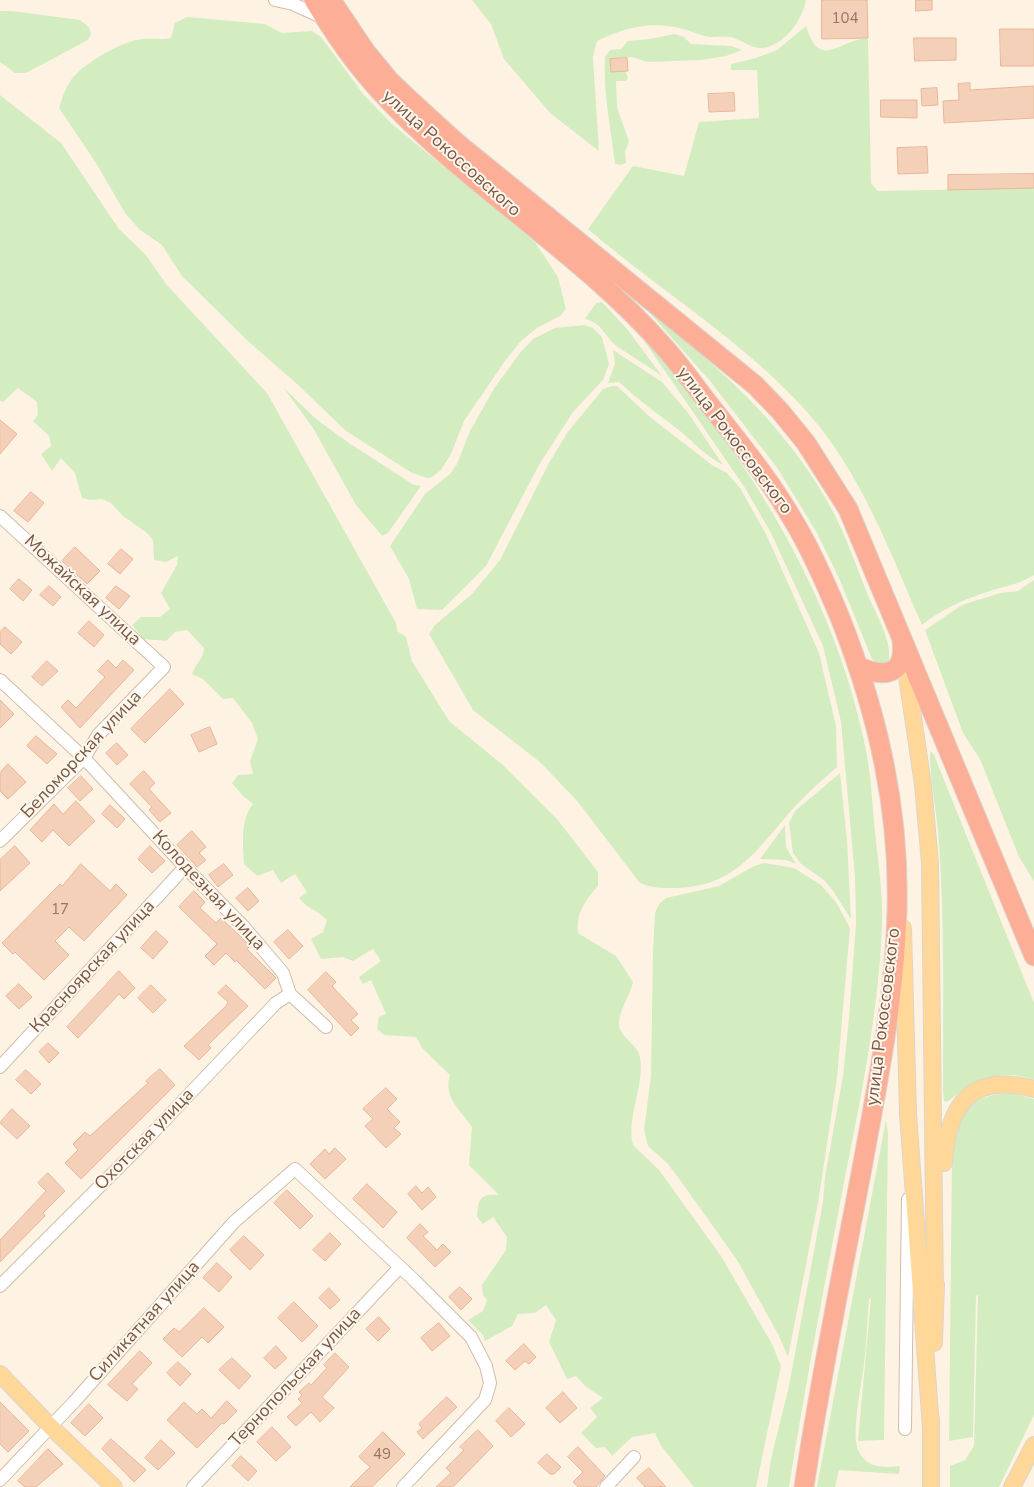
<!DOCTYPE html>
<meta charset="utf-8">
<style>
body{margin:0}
canvas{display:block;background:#fef3e3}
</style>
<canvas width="1034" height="1487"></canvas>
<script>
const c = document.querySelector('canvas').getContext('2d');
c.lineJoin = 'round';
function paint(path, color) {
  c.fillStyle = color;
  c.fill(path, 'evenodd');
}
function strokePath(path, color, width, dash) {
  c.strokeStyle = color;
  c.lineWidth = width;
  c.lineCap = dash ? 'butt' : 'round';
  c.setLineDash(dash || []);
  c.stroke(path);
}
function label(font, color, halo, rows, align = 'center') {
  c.font = font + ' "Nunito Sans",sans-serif';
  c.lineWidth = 4;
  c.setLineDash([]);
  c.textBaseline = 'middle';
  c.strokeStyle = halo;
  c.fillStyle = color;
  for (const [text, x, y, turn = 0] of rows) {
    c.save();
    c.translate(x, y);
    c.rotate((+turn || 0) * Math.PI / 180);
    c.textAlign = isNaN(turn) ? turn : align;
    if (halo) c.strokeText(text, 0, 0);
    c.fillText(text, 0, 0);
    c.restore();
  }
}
paint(new Path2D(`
 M472,0h334c-3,20 -24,49 -47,48 -10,-1 -19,-9 -29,-11 -9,-1 -17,1 -26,-1 -10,-3 -20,-8 -30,-9 -28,-5 -51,2 -77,14l-4,16 6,94 -49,-38 -46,-54 -13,-35z
 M0,11h12l68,9 9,7 2,7 -3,6 -62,33h-11l-15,-11z
 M187,17l78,7 17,9 30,-2 9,6 43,58 28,29 143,118 23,35 8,32 -6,7 -23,12 -16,13 -16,20 -41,60 -13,33 -10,16 -9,7 -5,1 -15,-5 -66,-42 -49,-47 -48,-42 -67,-66 -20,-31 -22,-15 -15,-17 -29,-50 -37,-55c3,-10 6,-19 12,-28 11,-16 54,-41 73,-41 10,-1 17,1 27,-1l4,-15z
 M806,26c14,46 33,13 62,12l3,145 7,8 156,-3v387c-16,10 -30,11 -47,17 -22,7 -47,18 -65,33 -32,-73 -61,-152 -114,-212 -64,-72 -148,-122 -220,-184l45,-63 51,10 15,-54 60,-4 -2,-48h-26v-6l25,-6 21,-8z
 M674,34l10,3 7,7 40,2 11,4 -16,6 -25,4 -54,2 -15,-5 -21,2v13l14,-1 3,7 -2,3h-10l1,26 12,35 -4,10 1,11 -5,2 -6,-1c-4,-35 -12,-70 -10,-107l5,-7 11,-1 7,-8 22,-2z
 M0,95l61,48 58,86 27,26 20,29 101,109 129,230 1,8 9,6 6,24 37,60 55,45 53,53 41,53v14c-13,15 -22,27 -20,47l38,23 17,26c-3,14 -13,26 -14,40 -1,15 18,21 21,35 5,30 -14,59 -7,88l26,25 62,86 51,88 9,22 -25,121h-62l-33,-41 -6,-13 -23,4 -20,19 -7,-9 -9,1 -15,-15 16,-16 -7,-9 13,-10 -18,-12 -9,-10 -9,3 -18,-37 7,-22 -10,-15 -11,8 -17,1 -6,12 -27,15 -2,-6 -15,-15 15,-9 4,-11 -4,-5 -1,-10 24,-35 1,-13 -14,-20 -10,7 -6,-7c1,-19 4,-23 22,-22l-30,-30 3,-38c-12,-18 -29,-29 -22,-52l-27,-26 -7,-12 -32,-2 -7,-6 2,-12 7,-3 -15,-34 -8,4 -4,-7 22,-16 -8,-12 -20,12 -10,-4 -22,2 -10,-20 12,-7 4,-12c-9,-10 -20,-11 -28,-22l8,-6 -12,-18 -14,9 -8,-13 -16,6 -13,-12c-1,-21 -4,-44 9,-60l-11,-9 -10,-12 6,-8 15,-1 -3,-13 8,-22 -6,-16 -19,-25 -10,1 -20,-20 -11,-5c3,-10 11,-14 12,-26l-17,-18 -12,2 -9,9 -23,-2 -11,-14 9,-8h19l10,-8 -9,-16 16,-28 1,-9 -12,6 -12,-2 -1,-20 -6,-7 -24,-17 -12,-13 -9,-4 -12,1 -8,-2 -7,-25 -14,-15 -9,13 -11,-17 10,-8 -2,-10 -16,-15 5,-6 -1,-13 -19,-14 -15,14 -3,-1z
 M602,302l25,27 35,47 -44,-29c-13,-9 -15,-24 -33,-28l11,-16z
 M649,312c72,56 136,113 181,194 16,29 27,63 40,94 7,15 26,51 17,64l-10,-1 -5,-4 -33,-81 -22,-45 -39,-64 -68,-88z
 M585,325l8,3 9,9 7,27 -6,16 -30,32 -34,53 -53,101 -44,44 -25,-1 -8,-30 -19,-33 35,-52 25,-20 7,-10 13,-33 25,-44 25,-34 13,-14 22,-11z
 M634,326c107,120 198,260 231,419 6,28 7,58 10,86 3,31 8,62 7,93 -3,88 -22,177 -39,264 -19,99 -38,199 -54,299h-22l4,-28 18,-73 34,-184 2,-25 18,-101 6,-58 7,-95 -1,-46 -14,-155 -18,-76 -52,-113 -26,-45z
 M613,350l49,32 27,32 34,51c-17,-9 -29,-22 -43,-34 -22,-17 -41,-30 -61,-49l-11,1 7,-19z
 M612,386h5l33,31 62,48 15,8 13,15 27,48 52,117 17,73 1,41c-16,14 -33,29 -47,45 -34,39 -56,75 -114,76 -13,0 -25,1 -37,-6l-61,-80 -38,-40 -67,-52 -44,-76 6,-9 37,-31 28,-34 49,-97 18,-30 36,-44z
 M283,387l33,32 33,24 65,42 7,1 -33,47 -6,3 -26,-31 -43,-77z
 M1034,580v301l-15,-24 -39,-98 -17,-26 -38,-103 37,-25 38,-12 18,-2z
 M931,751l3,4 100,248v77c-33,-13 -61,1 -87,22l-3,-1 -1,-9c0,-87 2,-175 -5,-262 -1,-13 -11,-72 -7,-79z
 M840,773l7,67 4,79 -18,-28 -9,-11 -23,-16 -8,-11 -4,-30 6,-12z
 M785,825l1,22 10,17 -10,-4 -26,-1z
 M764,863l30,5 27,17 15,17 14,26 -13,150 -19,125 -30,154 -10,-23 -41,-74 -57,-80 -13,-17 -19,-17 -4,-16 7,-54 2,-125 2,-38 4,-9 7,-6 53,-12 35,-20z
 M1013,1093l21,6v316l-35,72h-49v-21l15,-6 9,-14 4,-151 -2,1 -3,141 -24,4 3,-283c5,-42 13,-64 61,-65z
 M886,1120l2,14 -4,306 -26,1 13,-143 -2,1c-2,21 -2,44 -5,65 -2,19 -14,72 -5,88 8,16 25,16 41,14l-1,8 -60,-4 -4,17h-18z`), '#d3edc1');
const building = new Path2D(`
 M822,0h45l1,38 -46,1z
 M916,0h16v10l-16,1z
 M1000,29h34v37h-33z
 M914,38h42v22l-41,1z
 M627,58l1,13 -17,1 -1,-13z
 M970,83v7l64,-4v32l-90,5 -1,-22 16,-1 -1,-16z
 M937,88l1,17 -16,1 -1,-17z
 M734,93l1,18 -26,1 -1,-18z
 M881,100h36v18l-36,-1z
 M927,147l1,26 -30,1 -1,-26z
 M1034,174v14l-86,2v-15z
 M0,420l17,14 -17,20z
 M31,492l13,11 -16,19 -14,-11z
 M75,547l25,24 -13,13 -25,-23z
 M121,549l12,10 -13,15 -12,-10z
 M19,579l13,11 -9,11 -13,-12z
 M49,586l12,11 -8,9 -13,-11z
 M116,586l14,10 -11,13 -13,-11z
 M89,621l15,14 -10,12 -16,-14z
 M5,627l17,15 -11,12 -11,-10v-12z
 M108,660l8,8 7,-8 11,10 -54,58 -19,-21 7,-7 8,8 29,-31 -7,-6z
 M47,661l11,10 -16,15 -10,-9z
 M170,689l14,15 -39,39 -14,-14z
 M0,700l14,14 -14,14z
 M210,727l7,17 -18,8 -8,-17z
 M36,736l21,18 -10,10 -20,-18z
 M117,743l11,12 -11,10 -11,-12z
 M8,764l18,18 -18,17 -8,-8v-18z
 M144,771l11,12 -6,6 22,24 -11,9 -11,-12 3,-3 -22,-23z
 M81,776l12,13 -13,12 -12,-13z
 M76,801l19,20 -26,25 -16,-16 -11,12 -12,-12 24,-26 9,10z
 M110,805l15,14 -8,9 -15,-14z
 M192,831l14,16 -7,6 7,7 -9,7 -20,-22z
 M15,846l15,17 -30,28v-31z
 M150,846l15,15 -13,12 -14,-14z
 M81,864l29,27 6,-7 11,11 -43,46 -15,-14 -14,14 14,14 -25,25 -29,-28 -2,2 -11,-11 58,-59 2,2z
 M224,864l9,11 -15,12 -9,-12z
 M248,888l11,13 -11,10 -12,-13z
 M194,891l11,11 -5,6 16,15 5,-5 22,21 7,7 -3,3 29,29 -11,11 -29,-29 -1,2 -9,-9 -12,12 -9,-9 12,-12 -38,-37z
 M288,930l15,16 -14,13 -15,-17z
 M156,931l12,11 -15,17 -12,-11z
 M119,971l16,17 -11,11 -5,-5 -41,44 -11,-11z
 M326,972l10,10 -4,4 26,28 -7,6 8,8 -8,8 -43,-46z
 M19,984l13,13 -13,12 -13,-13z
 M151,985l15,15 -13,13 -15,-15z
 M226,985l22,21 -40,39 3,3 -12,12 -15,-14 42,-40 2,-4 -10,-9z
 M48,1043l11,10 -10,10 -10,-11z
 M160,1069l15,16 -94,94 -16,-16 13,-13 -5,-6 12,-12 5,4 58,-53 -2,-2z
 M26,1070l15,14 -10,10 -15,-14z
 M386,1088l11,11 -10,10 13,13 -6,6 7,6 -15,14 -21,-22 8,-7 -10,-10z
 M12,1109l18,17 -13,13 -17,-16z
 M335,1148l11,11 -21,20 -15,-15 15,-15 4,5z
 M48,1173l17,18 -22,22 2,3 -45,46v-22l46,-49 -8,-8z
 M367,1184l30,28 -14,16 -30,-29z
 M416,1186l6,7 6,-6 8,10 -14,13 -14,-16z
 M287,1190l26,26 -13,13 -26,-26z
 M420,1224l8,8 -5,4 14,14 6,-6 8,8 -16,15 -28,-29z
 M330,1233l11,11 -16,17 -12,-11z
 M244,1236l20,19 -14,15 -20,-20z
 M217,1263l15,14 -13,15 -16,-14z
 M460,1287l12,12 -11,11 -12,-13z
 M329,1288l11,12 -10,9 -11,-11z
 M294,1302l24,24 -16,16 -24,-24z
 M204,1308l20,19 -16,16 -6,-6 -20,20 -19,-18 11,-11 5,4z
 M379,1317l11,12 -12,12 -12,-12z
 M439,1323l11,13 -18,15 -11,-13z
 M524,1344l12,13 -7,7 -4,-3 -10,9 -9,-9z
 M276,1346l11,12 -12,11 -11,-11z
 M140,1351l12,12 -20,21 6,5 -11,12 -19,-16z
 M335,1353l14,14 -27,30 12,11 -14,14 -9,-10 -15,14 -9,-9 15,-14 -4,-4 4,-4 -3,-3 10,-9 2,2 16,-17 -3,-3z
 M232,1358l19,18 -12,13 -20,-19z
 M178,1362l13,12 -11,12 -13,-13z
 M563,1392l14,16 -17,15 -14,-15z
 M447,1397l10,10 -34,32 -6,-7 5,-4 -3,-4z
 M227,1401l10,10 -13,13 -2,-1 -25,25 -30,-28 17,-18 13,12 5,-5 9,9z
 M0,1402l29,29 -21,21 -8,-8z
 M89,1404l14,14 -18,18 -14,-13z
 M509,1408l16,16 -14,13 -15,-16z
 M272,1427l19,20 -15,14 -19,-19z
 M478,1430l15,16 -40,41h-17l15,-14 -5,-5 18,-18 -4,-3z
 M383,1432l22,22 -33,33h-22l20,-20 -11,-10z
 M111,1439l35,31 -12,12 -32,-33z
 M161,1440l14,13 -17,17 -13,-12z
 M578,1447l27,29 -9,11h-18l-5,-5 10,-10 -15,-15z
 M48,1449l15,15 -27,23h-11l-7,-6z
 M547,1454l14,13 -7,7h-4l-12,-11z
 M241,1456l16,15 -9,10 -16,-15z
 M649,1468l17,19h-21l-8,-9z`);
paint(building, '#f5d0b9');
strokePath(building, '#e9b698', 1);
const minor = new Path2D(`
 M275,0l18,4 31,14
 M0,516l164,151 -66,68 -14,23 -84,83
 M0,680l84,78 101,109 59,60 39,46 7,21 36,33
 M0,1067l185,-200
 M0,1286l141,-141 135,-142 14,-9
 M905,1429l3,-230
 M0,1480l74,-78 160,-180 61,-53 119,111 57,57 15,29 4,17 -5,17 -82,87
 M193,1487l206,-219
 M606,1487l28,-30`);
const major = new Path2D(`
 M904,656l19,129 7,78 5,431
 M903,928l5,186 23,314
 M944,1163c4,-59 27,-91 90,-74
 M934,1343l2,-58
 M0,1374l51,53 63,60
 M931,1419v68
 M1012,1487l22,-42`);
const highway = new Path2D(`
 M314,0c19,32 40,63 65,90 87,95 201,161 286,258 17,19 32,41 48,61 28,36 57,71 80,111 19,31 34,66 48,100 37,95 59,190 56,292 -2,78 -16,154 -30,229 -21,115 -46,230 -63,346
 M331,0l35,52 23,28 22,21 46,42 298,242 25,26 26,32 42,66 186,447
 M859,667c26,11 47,8 43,-26`);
strokePath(minor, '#d2bcab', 14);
strokePath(major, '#dcd4cf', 18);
strokePath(highway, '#dcd4cf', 21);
strokePath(minor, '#fff', 12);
strokePath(major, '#ffd899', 16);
strokePath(highway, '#fcaf96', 19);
label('15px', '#977664', null, [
 ["104",845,19],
 ["17",60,910],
 ["49",382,1455]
]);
label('18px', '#785847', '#fff7eb', [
 ["улица Рокоссовского",451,154,42],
 ["улица Рокоссовского",734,441,53],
 ["Можайская улица",82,591,43],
 ["Беломорская улица",82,755,-47],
 ["Колодезная улица",208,891,47],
 ["Красноярская улица",93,967,-47],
 ["улица Рокоссовского",884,1017,-83],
 ["Охотская улица",145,1140,-46],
 ["Силикатная улица",145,1322,-48],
 ["Тернопольская улица",296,1378,-47]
]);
</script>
